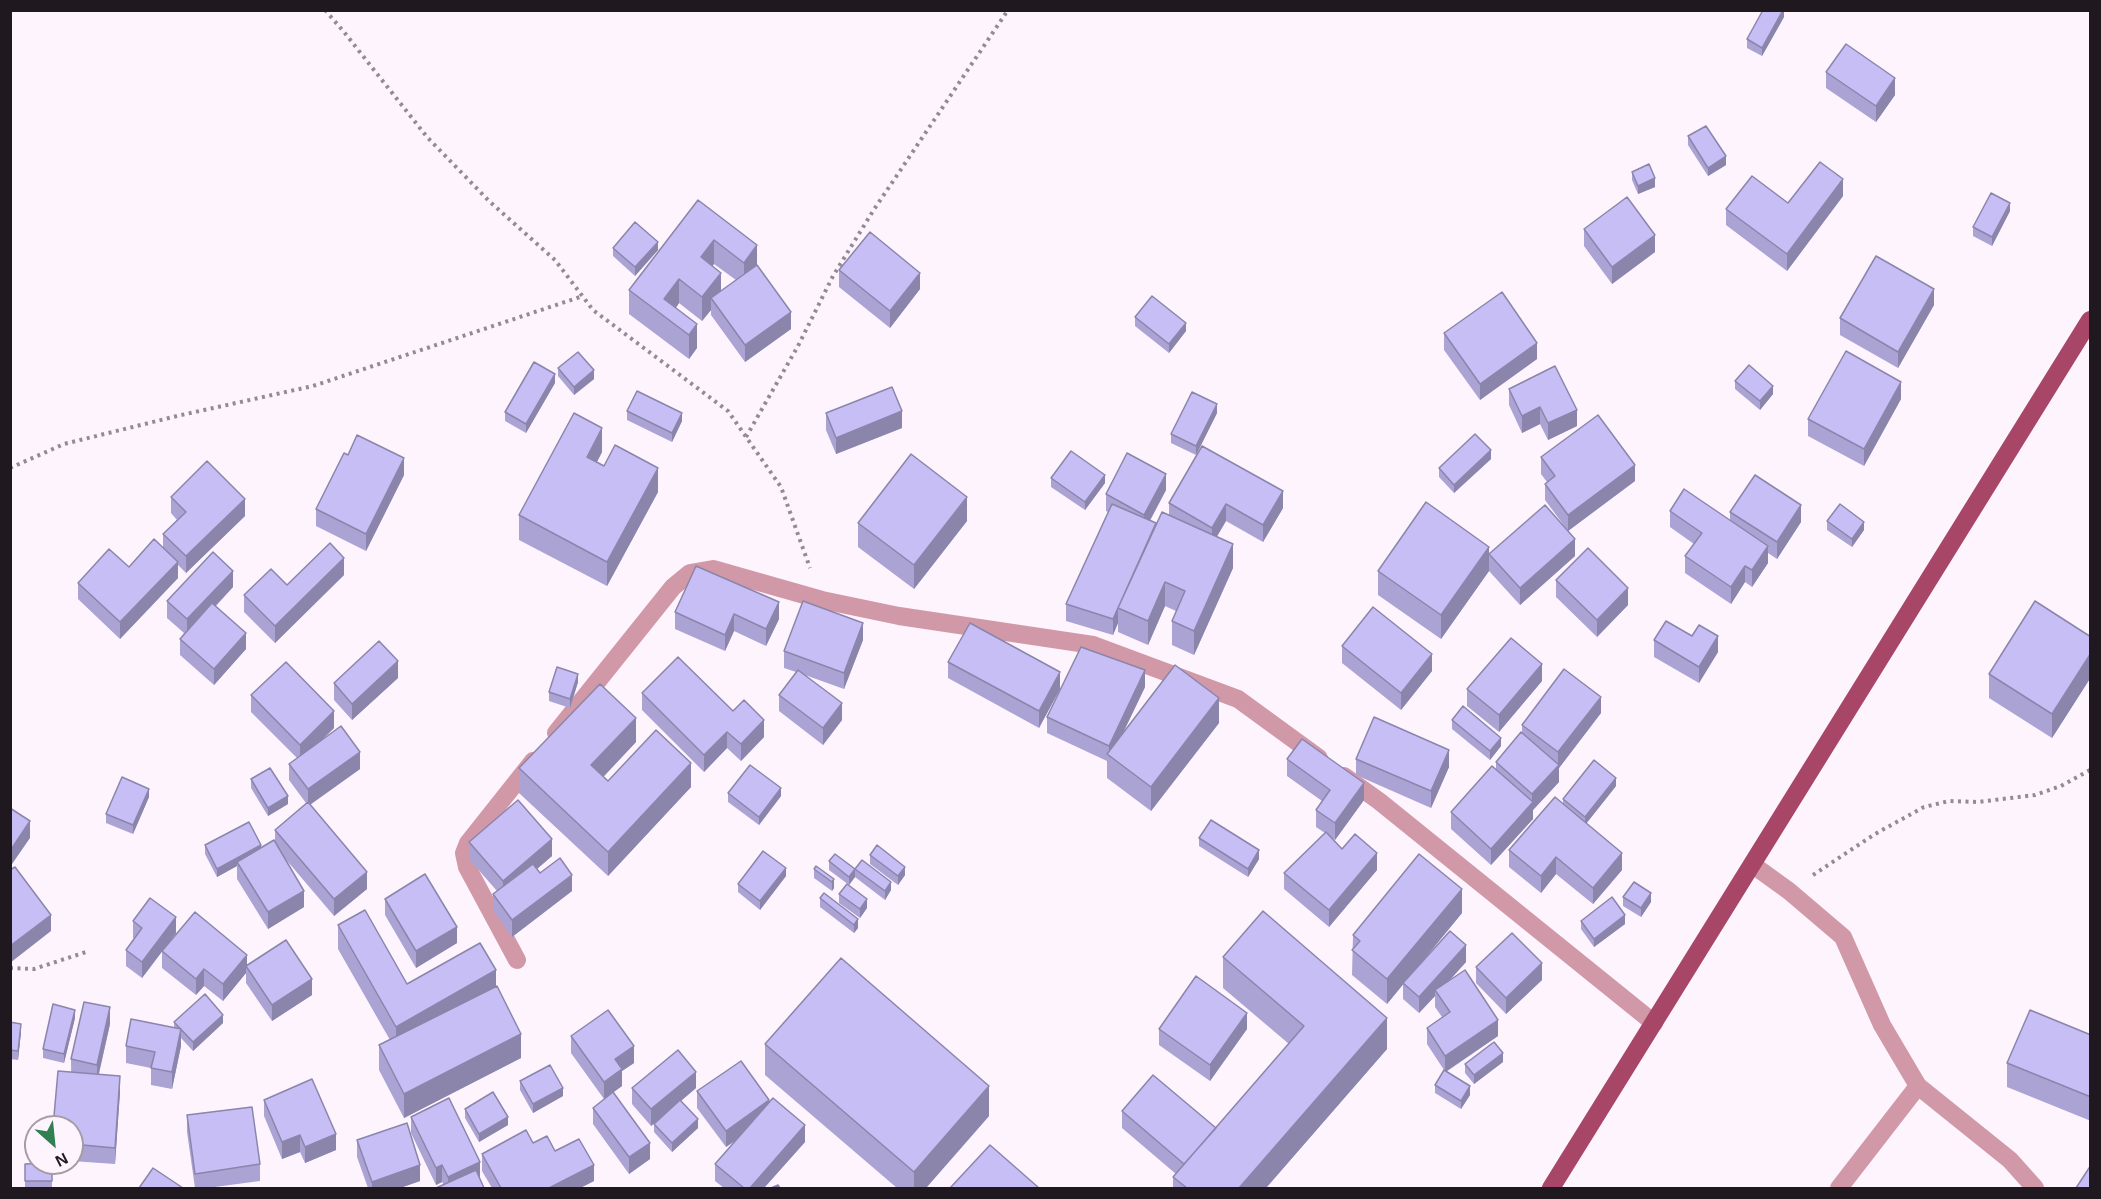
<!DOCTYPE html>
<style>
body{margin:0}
#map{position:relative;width:2101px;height:1199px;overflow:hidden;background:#fef4fe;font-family:Helvetica,sans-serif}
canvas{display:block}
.frame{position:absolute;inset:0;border:12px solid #1f191f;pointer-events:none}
.north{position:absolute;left:24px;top:1115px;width:60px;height:60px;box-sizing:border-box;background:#fef4fe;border:2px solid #a59ca5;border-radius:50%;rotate:153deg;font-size:16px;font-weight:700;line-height:24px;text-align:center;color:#1f191f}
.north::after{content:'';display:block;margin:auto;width:21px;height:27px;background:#308051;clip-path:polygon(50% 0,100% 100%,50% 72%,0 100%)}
</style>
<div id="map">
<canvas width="2101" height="1199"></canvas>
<div class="frame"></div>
<div class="north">N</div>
</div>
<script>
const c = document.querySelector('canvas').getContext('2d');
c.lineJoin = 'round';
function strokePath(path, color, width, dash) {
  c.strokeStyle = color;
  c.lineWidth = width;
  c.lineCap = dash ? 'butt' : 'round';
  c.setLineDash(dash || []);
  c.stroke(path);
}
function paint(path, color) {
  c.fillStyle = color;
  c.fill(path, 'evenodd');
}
strokePath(new Path2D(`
 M325,10l19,22 83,105 62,64 66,59 38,50 135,101 53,76 29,81
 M746,437l52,-91 35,-70 40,-65 135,-201
 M10,468l54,-24 113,-28 136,-30 270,-90
 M1813,875l62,-41 49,-27 25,-6 29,1 57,-7 26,-9 29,-16
 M10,968l24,1 52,-17`), '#938b93', 4, [3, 4.5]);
strokePath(new Path2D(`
 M556,733l117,-146 17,-14 23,-4 109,31 77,16 194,29 145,54 81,59
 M1344,776l35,25 275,222
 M1753,865l36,26 54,46 39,88 36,61 92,74 25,28
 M517,960l-50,-93 -3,-14 4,-10 65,-82
 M1839,1188l79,-102`), '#d199a8', 18);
strokePath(new Path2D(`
 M1551,1188l539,-868`), '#a74667', 18);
paint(new Path2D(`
 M1784,10v7l-22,39 -15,-8v-9z
 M1826,72l69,23 -19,27 -50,-34z
 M1688,136l38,29 -18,11 -20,-31z
 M1632,172l23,15 -17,7 -6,-14z
 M1843,196l-56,75 -61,-46v-16l62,-6z
 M698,200l59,66 34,63 -46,33 -34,-47v-5l-9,11 -23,-18 -3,5 21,40 -8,11 -60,-45v-24zM714,264l22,16 -15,11 -9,-25z
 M2010,211l-18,35 -19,-10v-9z
 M1584,229l71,23 -43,32 -28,-38z
 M613,248l45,2 -23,26 -22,-20z
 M839,270l81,19 -30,39 -51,-41z
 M1934,305l-36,63 -58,-33v-17z
 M1135,317l51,14 -17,22 -34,-27z
 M1444,333l93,26 -57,41 -36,-50z
 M558,368l36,11 -20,16 -16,-19z
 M1735,381l38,13 -13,16 -25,-21z
 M555,383l-29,50 -21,-12v-9z
 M1509,389l68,37 -29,14 -8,-16 -18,9 -13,-28z
 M1901,399l-37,67 -56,-30v-17z
 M627,411l55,10 -10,21 -45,-22z
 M826,413l76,15 -66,26 -10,-24z
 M1217,413l-21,42 -25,-12v-9z
 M1202,446l81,62 -20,34 -37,-21 -9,15 16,32 -39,87 -22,-10v-24l4,-10 -11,-5 -17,39 -30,-13v-9l-5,12 -47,-14v-17l42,-92 -2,-1v-17l60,-4 -16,31 6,2 13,-8v-12z
 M602,452l-5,10 61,30 -51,94 -88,-46v-25z
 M348,455l56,20 -38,76 -50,-25v-17z
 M1541,457l94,24 -67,50 -23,-31v-16l2,-2 -6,-8z
 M1491,459l-37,34 -15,-16v-9z
 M1051,478l54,5 -20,27 -34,-23z
 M171,497l74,19 -59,57 -8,-8v13l-58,61 -42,-40v-16l51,-16 34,-19v-14l14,-14 -6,-7z
 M1670,511l60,9v-8l71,10 -24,37 -9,-6v10l-16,24 -7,-5 -14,22 -46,-31v-17l9,-12 -24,-17z
 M967,521l-53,68 -56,-42v-24z
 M1827,521l37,9 -12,17 -25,-17z
 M1489,554l86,2 -55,49 -31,-34 -48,68 -63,-44v-24z
 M696,566l83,53 -13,27 -32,-15 -9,20 -50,-22v-17z
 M344,575l-69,68 -31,-31v-17l43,-10z
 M1556,580l72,25 -31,32 -41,-40z
 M233,587l-17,19 30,43 -32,36 -34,-30v-16l4,-6 -17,-15v-17z
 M2091,637v40l-39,61 -63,-40v-24z
 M863,640l-19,49 -39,-14 37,45 -19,25 -44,-34v-16l17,-23 -12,-4v-17z
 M1654,640l64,12 -19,31 -45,-26z
 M1342,646l90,25 -31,39 -59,-47z
 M948,662l112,27 -21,39 -91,-50z
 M398,678l-46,42 -18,-20v-17z
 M1542,681l-43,51 -32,-26v-17z
 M578,682l-8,26 -21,-7v-9z
 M1145,687l-22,46 96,-10 -68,88 -44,-33v-17l-60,-28v-16z
 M642,693l91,18 31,26 -23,24 -14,-13 -23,24 -62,-62z
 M251,695l83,33 -12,12 38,29 -50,36 57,84 -33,27 -51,-60 21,51 -36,22 -31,-50v-13l-20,11 -12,-23v-9l56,3 14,-5v-13l31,-27 -17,-23v-16l8,-6 -46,-46z
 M1601,713l-42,55v14l-26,28v9l-42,46 -40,-36v-17l45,-43v-7l26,-29v-8z
 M1452,720l49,26 -11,14 -38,-31z
 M636,742l-33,35 5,4 83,6 -83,89 -89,-83v-25z
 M1287,759l77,41 -29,40 -4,-3 11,12 35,21 -48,57 -45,-38v-16l41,-40 -9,-6v-17l6,-9 -35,-25z
 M1356,759l93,8 -18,41 -75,-33z
 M251,779l37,25 -20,12 -17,-28z
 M1616,786l-30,38 36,46 -29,34 -37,-30 -15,19 -32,-26v-17l54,-46v-5z
 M728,793l53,3 -22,29 -31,-23z
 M149,797l-16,37 -27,-11v-9z
 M1199,838l60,21 -11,18 -49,-31z
 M469,842l83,14 -15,13 3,4 32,18 -60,46 -19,-27v-16l4,-3 -28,-32z
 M870,855l35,20 -7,10 -28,-21z
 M829,861l26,16 -6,8 -20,-15z
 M814,869l20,10v9l-2,3 -18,-13z
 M855,869l36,21 -6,10 -30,-23z
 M786,876l-26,34 -22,-18v-8z
 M839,894l28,14 -7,10 -21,-15z
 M1623,897l28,5 -10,15 -18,-11z
 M820,898l38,30 -4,5 -34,-26z
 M385,899l72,44 -41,25 -31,-53z
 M1462,913l-44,54 48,-5 -17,19 49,55 -52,36 24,23 -9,14 -26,-16v-8l9,-15 -17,-26v-16l15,-11 -7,-10v-11l-16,17 -16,-14v-15l-16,20 -35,-29 1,-40z
 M133,921l43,12 -34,45 -16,-12v-16l8,-12h-1z
 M1581,921l44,3 -31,23 -13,-18z
 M338,925l69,59 89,3 25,71 -117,60 -25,-48v-25l11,-5 -52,-91z
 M162,951l85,14 65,30 -40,26 -26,-38v-10l-23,28 -19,-15 -8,9 -34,-27z
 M1223,957l164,92 -121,139h-93v-11l3,-3 -54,-46v-17l94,17 73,-84 -66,-56z
 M1476,967l66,13 -36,34 -30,-31z
 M75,1018l-11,45 -21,-5v-9z
 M10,1022l11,10 -3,28 -8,-1z
 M174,1022l49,1 -30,28 -12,-13v8l-9,43 -21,-4v-17l-25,-5v-17l48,-18z
 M110,1024l-11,50 21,18 -5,72 -43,-3 -1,-102z
 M1159,1029h88l-37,52 -51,-36z
 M2091,1035v86l-84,-34v-24z
 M571,1036l63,27 -12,8v15l-18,13 -33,-46z
 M765,1044l224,72 -63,72h-29l-132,-113z
 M1503,1062l-29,22 -9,-11v-9z
 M520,1081l43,15 -30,17 -13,-23z
 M632,1088h64l-15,13 17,27 -26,24 -18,-20v-8l7,-7 -10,9 -19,-22z
 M697,1091l72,12 36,39 -41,46h-40l-9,-7v-17l23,-25 -12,8 -29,-39z
 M264,1100l72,50 -31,13 -5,-11 -18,7 -18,-43z
 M593,1108l57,51 -21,15 -36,-50z
 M465,1109l43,16 -29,17 -14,-24z
 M187,1115l73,49v17l-53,7h-12l-8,-56z
 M411,1117l69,62 -36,6 -2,-3 -6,3 -25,-52z
 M357,1140l63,41 -20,7h-32l-11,-31z
 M533,1143l22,8 39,30 -14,7h-88l-10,-17v-17z
 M52,1163v25h-27v-24z`), '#aba3d3');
paint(new Path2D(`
 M1783,10h1v7l-22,39v-8z
 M1895,78v17l-19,27v-16z
 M1726,156v9l-18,11v-8z
 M1655,178v9l-17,7v-8z
 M1843,179v17l-56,75v-17z
 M2010,203v8l-18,35v-9z
 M1655,235v17l-43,32v-17z
 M714,240v24l-13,18v-25z
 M658,242v8l-23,26v-9z
 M757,245v25l-13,17v-24z
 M721,273v24l-10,1v12l-9,11v-24z
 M920,273v16l-30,39v-17z
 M679,279v24l-11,16 -4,-20z
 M1934,289v16l-36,63v-16z
 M791,312v17l-46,33v-17z
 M1186,323v8l-17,22v-9z
 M697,324v24l-8,11v-24z
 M1537,343v16l-57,41v-16z
 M594,370v9l-20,16v-8z
 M555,374v9l-29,50v-9z
 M1901,382v17l-37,67v-17z
 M1773,386v8l-13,16v-9z
 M1217,404v9l-21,42v-9z
 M1540,407v17l-18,9v-17z
 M1577,410v16l-29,14v-17z
 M902,411v17l-66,26v-16z
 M682,413v8l-10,21v-9z
 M602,428v24l-15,29v-24z
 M1491,450v9l-37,34v-8z
 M404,458v17l-38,76v-17z
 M1635,465v16l-67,50v-16z
 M658,468v24l-51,94v-24z
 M1166,474v16l-22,41v-16z
 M1105,475v8l-20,27v-8z
 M1283,491v17l-20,34v-17z
 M967,497v24l-53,68v-24z
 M245,499v17l-59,57v-17z
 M1226,504v17l-14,24v-17z
 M1801,505v17l-24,37v-17z
 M1864,522v8l-12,17v-8z
 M1156,523l-38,85v15l-5,12v-16z
 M1575,539v17l-55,49v-17z
 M1233,544v24l-39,87v-24z
 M1768,546v17l-16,24v-17z
 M1489,547v24l-48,68v-24z
 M344,558v17l-69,68v-17z
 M178,562v16l-58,61v-17z
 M1745,566v16l-14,22v-17z
 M233,571v16l-46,49v-17z
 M1165,582v24l-17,39v-24z
 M1628,588v17l-31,32v-17z
 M779,602v17l-13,27v-17z
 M734,614v17l-9,20v-16z
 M863,623v17l-19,49v-16z
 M246,633v16l-32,36v-16z
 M1718,636v16l-19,31v-16z
 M2091,653v24l-39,61v-24z
 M1432,654v17l-31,39v-17z
 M398,661v17l-46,42v-16z
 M1542,664v17l-43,51v-17z
 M1145,670v17l-34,71 -2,-2v-10z
 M1060,672v17l-21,39v-17z
 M578,674v8l-8,26v-9z
 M1601,697v16l-42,55v14l-26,28v9l-42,46v-16l41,-46v-9l26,-28v-14z
 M1219,698v25l-68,88v-24z
 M842,703v17l-19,25v-17z
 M334,711v17l-34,33v-16z
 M636,718v24l-45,48v-25z
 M764,720v17l-23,24v-17z
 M727,732v16l-23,24v-17z
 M1501,738v8l-11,14v-9z
 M1449,750v17l-18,41v-17z
 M360,752v17l-52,37v-17z
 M691,763v24l-83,89v-24z
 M1616,778v8l-31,39v-8z
 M1364,783v17l-29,40v-17z
 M781,788v8l-22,29v-8z
 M149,789v8l-16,37v-9z
 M288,796v8l-20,12v-8z
 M30,821v17l-20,29v-16z
 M552,839v17l-49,42v-17z
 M261,845v9l-24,8v4l-20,11v-8z
 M1259,850v9l-11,18v-8z
 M1377,853v17l-48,57v-17z
 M1622,853v17l-29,34v-16z
 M1556,857v17l-15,19v-17z
 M905,867v8l-7,10v-9z
 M786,868v8l-26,34v-9z
 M855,869v8l-6,8v-8z
 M367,872v17l-33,27v-17z
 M572,875v16l-60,46v-17z
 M834,879v9l-2,3v-9z
 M891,882v8l-6,10v-9z
 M1462,889v24l-75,91v-25z
 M304,891v16l-36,22v-17z
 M1651,893v9l-10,15v-9z
 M867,899v9l-7,10v-9z
 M51,915v16l-41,32v-17z
 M1625,915v9l-31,23v-8z
 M176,917v16l-34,45v-16z
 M858,919v9l-4,5v-8z
 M457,927v16l-41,25v-17z
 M1466,945v17l-29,32 -2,-4v6l-16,17v-16z
 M247,955v14l-1,-3v7l-23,28v-17z
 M1542,963v17l-36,34v-16z
 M204,969v17l-8,9v-16z
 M496,970v24l-100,57v-24z
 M312,979v16l-40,26v-16z
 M110,1007v17l-13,57v-16z
 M75,1010v8l-11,45v-9z
 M1247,1013v16l-37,52v-16z
 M223,1015v8l-30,28v-9z
 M1387,1018v31l-121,139h-27z
 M1498,1020v16l-53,36v-16z
 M21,1024v8l-3,28v-9z
 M181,1029v17l-9,43v-17z
 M521,1034v24l-117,60v-24z
 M634,1046v17l-12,8v15l-18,13v-17l11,-23z
 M1503,1053v9l-29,22v-9z
 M696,1072v16l-45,38v-17z
 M120,1076v16l-5,72v-16z
 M989,1086v30l-63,72h-12v-16z
 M1470,1086v9l-9,14v-8z
 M563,1088v8l-30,17v-9z
 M769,1100v17l-43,30v-16z
 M508,1117v8l-29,17v-8z
 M698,1119v9l-26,24v-9z
 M805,1125v17l-41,46h-14z
 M336,1134v16l-31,13v-16z
 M300,1135v17l-18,7v-17z
 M650,1143v16l-21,15v-17z
 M480,1162v17l-32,9v-11z
 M420,1165v16l-20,7h-28v-6z
 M442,1165v17l-6,3v-17z
 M594,1165v16l-14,7h-31z`), '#8b85ac');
const building = new Path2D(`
 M1763,10h20l-21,38 -15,-9z
 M1846,44l49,34 -19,28 -50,-34z
 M1706,126l20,30 -18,12 -20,-32z
 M1820,162l23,17 -56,75 -61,-45 26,-33 36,27z
 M1649,164l6,14 -17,8 -6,-14z
 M1991,193l19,10 -18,34 -19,-10z
 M1627,197l28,38 -43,32 -28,-38z
 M698,200l59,45 -13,18 -30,-23 -13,17 20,16 -19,24 -23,-18 -15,20 33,25 -8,11 -60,-45z
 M635,222l23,20 -23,25 -22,-19z
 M870,232l50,41 -30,38 -51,-41z
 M1876,256l58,33 -36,63 -58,-34z
 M757,265l34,47 -46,33 -34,-47z
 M1502,292l35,51 -57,41 -36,-51z
 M1152,296l34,27 -17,21 -34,-27z
 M1846,351l55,31 -37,67 -56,-30z
 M578,352l16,18 -20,17 -16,-19z
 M534,362l21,12 -29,50 -21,-12z
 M1749,365l24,21 -13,15 -25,-20z
 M1555,366l22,44 -29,13 -8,-16 -18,9 -13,-27z
 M892,387l10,24 -66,27 -10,-25z
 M637,391l45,22 -10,20 -45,-22z
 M1192,392l25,12 -21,42 -25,-12z
 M574,413l28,15 -15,29 17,9 11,-21 43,23 -51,94 -88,-47z
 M1598,415l37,50 -67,50 -23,-31 10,-8 -14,-19z
 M1475,434l16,16 -37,35 -15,-17z
 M357,435l47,23 -38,76 -50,-25 28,-56 4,2z
 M1202,446l81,45 -20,34 -37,-21 -14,24 -43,-25z
 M1071,451l34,24 -20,27 -34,-24z
 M1127,453l39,21 -22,41 -38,-21z
 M911,454l56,43 -53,68 -56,-42z
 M207,461l38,38 -59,57 -23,-22 23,-22 -15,-15z
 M1755,475l46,30 -24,37 -47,-30z
 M1684,489l84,57 -16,24 -7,-4 -14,21 -46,-31 17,-23 -32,-22z
 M1426,502l63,45 -48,68 -63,-44z
 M1112,504l44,19 -43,96 -47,-15z
 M1840,504l24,18 -12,17 -25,-18z
 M1545,505l30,34 -55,49 -31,-34z
 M1162,512l71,32 -39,87 -22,-10 13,-30 -20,-9 -17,39 -30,-13z
 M154,539l24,23 -58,60 -42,-39 31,-34 20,18z
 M330,543l14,15 -69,68 -31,-31 27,-26 16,16z
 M1588,548l40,40 -31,32 -41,-40z
 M213,552l20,19 -46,48 -20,-18z
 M696,566l83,36 -13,27 -32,-15 -9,21 -50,-23z
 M803,601l60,22 -19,50 -60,-22z
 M2035,601l56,36v16l-39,61 -63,-40z
 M212,603l34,30 -32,36 -34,-30z
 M1373,607l59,47 -31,39 -59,-47z
 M1666,621l26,15 7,-11 19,11 -19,31 -45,-27z
 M970,623l90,49 -21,39 -91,-49z
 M1511,638l31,26 -43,51 -32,-26z
 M379,641l19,20 -46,43 -18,-21z
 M1081,647l64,23 -36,76 -62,-29z
 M678,657l55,54 11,-11 20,20 -23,24 -14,-12 -23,23 -62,-62z
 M286,662l48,49 -34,34 -49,-50z
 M1175,665l44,33 -68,89 -44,-33z
 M557,667l21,7 -8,25 -21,-7z
 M1564,669l37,28 -43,55 -36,-27z
 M798,670l44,33 -19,25 -44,-33z
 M600,684l36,34 -45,47 17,16 48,-51 35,33 -83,89 -89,-84z
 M1463,706l38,32 -11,13 -38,-31z
 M1374,717l75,33 -18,41 -75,-32z
 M341,726l19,26 -52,37 -19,-25z
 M1521,732l38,33 -27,29 -36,-32z
 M1302,739l62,44 -29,40 -19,-13 14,-20 -43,-31z
 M1594,760l22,18 -31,39 -22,-18z
 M750,765l31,23 -22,29 -31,-24z
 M1492,766l41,36 -42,47 -40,-37z
 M270,768l18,28 -20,12 -17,-29z
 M122,777l27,12 -16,36 -27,-11z
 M1555,797l67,56 -29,35 -37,-31 -15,19 -32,-26z
 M518,800l34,39 -49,42 -34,-39z
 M308,802l59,70 -33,27 -59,-69z
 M10,808l20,13 -20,30z
 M1211,820l48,30 -11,19 -49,-31z
 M249,822l12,23 -44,24 -12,-24z
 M1326,832l16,17 13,-15 22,19 -48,57 -45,-37z
 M274,840l30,51 -36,21 -31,-50z
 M877,845l28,22 -7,9 -28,-21z
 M763,851l23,17 -26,33 -22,-17z
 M835,854l20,15 -6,8 -20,-16z
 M1419,854l43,35 -75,90 -35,-29 8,-9 -7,-6z
 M560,858l12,17 -60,45 -19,-26 40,-30 7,9z
 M862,860l29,22 -6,9 -30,-22z
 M816,866l18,13 -2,3 -18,-13z
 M15,867l36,48 -41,31v-76z
 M425,874l32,53 -41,24 -31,-52z
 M1634,882l17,11 -10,15 -18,-11z
 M847,884l20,15 -7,10 -21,-15z
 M824,893l34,26 -4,6 -34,-27z
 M1612,897l13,18 -31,24 -13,-18z
 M150,898l26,19 -34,45 -16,-12 16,-22 -9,-7z
 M365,910l42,74 73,-41 16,27 -100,57 -58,-102z
 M1263,911l124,107 -148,170h-52l-14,-11 131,-151 -81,-69z
 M195,912l52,43 -24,29 -19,-15 -8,10 -34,-28z
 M1450,931l16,14 -47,52 -16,-14z
 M1512,933l30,30 -36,35 -30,-31z
 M286,940l26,39 -40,26 -26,-39z
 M841,958l148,128 -75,86 -149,-128z
 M1465,970l33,50 -53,36 -18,-28 23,-16 -15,-22z
 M1196,976l51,37 -37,52 -51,-36z
 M497,986l24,48 -117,60 -25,-49z
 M205,994l18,21 -30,27 -19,-20z
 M84,1002l26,5 -13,58 -26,-6z
 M53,1004l22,6 -11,44 -21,-5z
 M608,1010l26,36 -19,13 7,10 -18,13 -33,-46z
 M2030,1010l61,25v62l-84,-34z
 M131,1019l50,10 -9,43 -21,-4 4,-16 -29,-6z
 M10,1022l11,2 -3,27 -8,-1z
 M1494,1042l9,11 -29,22 -9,-11z
 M678,1050l18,22 -45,37 -19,-21z
 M741,1061l28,39 -43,31 -29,-40z
 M550,1065l13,23 -30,16 -13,-23z
 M1444,1070l26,16 -9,15 -26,-16z
 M58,1071l62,5 -5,72 -43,-4v-17h-19z
 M1153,1075l63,53 -32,36 -62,-53z
 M312,1079l24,55 -31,13 -5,-12 -18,7 -18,-42z
 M493,1092l15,25 -29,17 -14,-25z
 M613,1092l37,51 -21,14 -36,-49z
 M449,1098l31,64 -32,15 -6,-12 -6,3 -25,-51z
 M773,1098l32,27 -55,63h-6l-29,-24z
 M680,1100l18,19 -26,24 -18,-19z
 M252,1107l8,57 -65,10 -8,-59z
 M407,1123l13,42 -48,17 -15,-42z
 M526,1130l7,13 14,-7 8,15 24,-12 15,26 -45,23h-48l-19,-34z
 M990,1145l49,43h-89z
 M52,1163v18h-27v-17z
 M2091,1165v23h-15z
 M153,1168l30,20h-44z
 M476,1170l8,18h-48z
 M778,1185l2,3h-9z`);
paint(building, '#c7bef5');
strokePath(building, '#8b85ac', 1.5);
</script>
